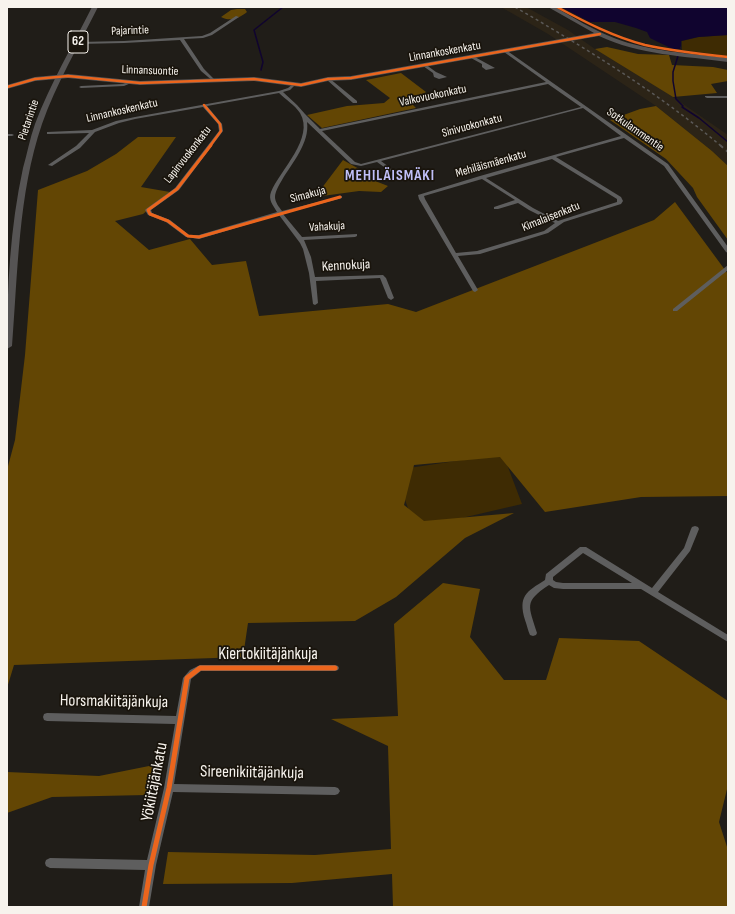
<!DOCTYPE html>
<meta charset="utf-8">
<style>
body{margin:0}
#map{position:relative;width:735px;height:914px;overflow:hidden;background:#201d18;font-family:"Sofia Sans Condensed",sans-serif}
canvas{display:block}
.frame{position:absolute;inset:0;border:8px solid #f7f3ed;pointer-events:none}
</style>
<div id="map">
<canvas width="735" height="914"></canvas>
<div class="frame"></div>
</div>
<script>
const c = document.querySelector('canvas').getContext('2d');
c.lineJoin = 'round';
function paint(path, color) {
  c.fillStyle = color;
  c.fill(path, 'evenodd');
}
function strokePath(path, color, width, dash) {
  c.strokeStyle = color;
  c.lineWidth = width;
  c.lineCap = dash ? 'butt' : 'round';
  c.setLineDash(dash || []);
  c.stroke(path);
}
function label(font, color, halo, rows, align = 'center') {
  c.font = font + ' "Sofia Sans Condensed",sans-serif';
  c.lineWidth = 3.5;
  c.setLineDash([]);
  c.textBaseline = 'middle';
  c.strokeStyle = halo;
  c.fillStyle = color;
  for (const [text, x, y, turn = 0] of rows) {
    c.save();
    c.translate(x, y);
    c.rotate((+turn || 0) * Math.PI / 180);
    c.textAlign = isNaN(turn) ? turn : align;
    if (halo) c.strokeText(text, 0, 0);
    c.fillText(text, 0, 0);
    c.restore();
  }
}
paint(new Path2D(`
 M501,7h25l42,23 27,19 78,48 55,38v31l-16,-15 -56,-45 -108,-72z`), '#2c2417');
paint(new Path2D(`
 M728,35v21l-46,-6v-9l17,-4z
 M503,454l19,50 -99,23 -10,-5 -18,-50 7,-3z`), '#3e2b03');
paint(new Path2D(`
 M237,9h8l2,3c-7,6 -17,10 -26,5l10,-7z
 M607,47l31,7 31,1 3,10 41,2 15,3v11l-17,3 6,9 -44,4 -78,-48z
 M401,73l25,19 -16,10 6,6 -94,20 -15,-13 40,-9 37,-3 6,-5 -24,-18z
 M656,106l56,45 16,15v74l-31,-43 -4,-9 -27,-29 -56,-39 30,-11z
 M138,137h38l-35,50 29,5 -27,22 -28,7 34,29 41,-11 22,26 34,-4 13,55 129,-12 28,8 238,-92 21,-18 53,72v222l-87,1 -96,15 -45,-55 -86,8 -10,40 20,16 90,-8 -49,25 -69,59 -41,24 -107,2 -5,34 -229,8 -7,23v-218l8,-30 10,-85 13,-165 49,-19 29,-17z
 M343,160l18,10 9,9 18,7 -7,6 -22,-1 -44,6z
 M443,583l37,6 -10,48 34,43h42l13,-42 80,3 89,60v84l-9,37 9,28v57h-335l-1,-33 -100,9 -129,1 5,-32 147,3 76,-6 -3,-103 -57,-27 67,-3 -4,-92z
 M154,765l-7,30 -95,2 -45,16v-41l92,4z`), '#634604');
paint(new Path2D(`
 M561,7h167v28l-30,2 -17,4v5l-1,2 1,1h-8l-17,-8 -6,-3 -3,-6 -11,-4 -21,-6h-25z`), '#10042f');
strokePath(new Path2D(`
 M678,56l-5,16v9l3,18 7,7 -1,1 17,11 29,24
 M261,70l2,-8 -9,-32 29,-23`), '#10042f', 1.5);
paint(new Path2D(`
 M479,163l9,6 -10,3 -10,-6z`), '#3e3b37');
paint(new Path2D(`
 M236,16l3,1 -27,18 -9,3 -19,1 20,30 12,12 -2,1 -13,-11 -21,-31 -56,3 -46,1 -2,-1 2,-1 46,-1 78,-5 8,-3z
 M504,50h2l162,114 60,83v6l-2,-1 -62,-86 -40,-28 -68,19 65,40 2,4 -2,3 -57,18 -16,11 -68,21 -22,2 20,34 -3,2 -2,-1 -54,-92 -1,-4 62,-19 141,-40 -38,-28 -202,53 12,9v1l-2,1 -14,-10 -16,4 -10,-2 -44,-42c3,21 -15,41 -25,58 -3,5 -7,12 -7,17 0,5 4,10 7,14l60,-15v2l-59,16 19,23 55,-3v2l-2,1 -51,3 7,17 4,20 68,-2 3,3 8,20 -3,2 -3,-2 -8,-20 -64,3 2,22 -3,2 -2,-1 -4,-31 -6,-24 -3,-6 -21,-28 -80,24 -13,-2 -20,-15 -18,-7 -3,-5 1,-1 29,-21 44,-57 -1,-7 -15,-17 -68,12 -16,4 -24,9 -15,16 -28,18 -4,-1 28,-19 13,-13 -40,1h-2v-2l45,-2 24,-9 19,-4 144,-26 9,-3 6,-5 2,1 -6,6 -7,2 14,13 8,9 15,15 226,-47 -42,-30zM548,84l33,23 -220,57 -6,-2 -33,-31zM279,93c7,7 16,12 21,20 15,25 -20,57 -29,79 -3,8 2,13 6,20l-78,23h-10l-19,-15 -18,-7 -1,-3 28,-20 44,-59 -1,-7 -15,-18zM552,159l65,40v3l-59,19 -25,-13 -47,-30zM482,179l33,21 -21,7v2h4l20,-6 11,7 26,13 -11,8 -67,20 -21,2 -31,-54 -1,-3z
 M471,56h2l22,12 -9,2 -4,-3v-3l-11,-6z
 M423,64h2l11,8 11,5 -8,2 -5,-2 -1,-4 -10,-7z
 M327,78h2l28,23v2h-4l-26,-23z
 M130,81h1v2l-7,3 -43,2 -2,-1 2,-1 42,-2z
 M705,96h23v2h-21l-2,-1z
 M7,134h5l2,1 -2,1h-5z
 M728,265v5l-51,41h-4v-2z
 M695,526l3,1 1,2 -9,22 -32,41 70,43v7l-87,-53h-78l-9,-1 -5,-3c-26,17 -20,21 -12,48l-1,2 -3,1 -3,-1c-2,-4 -3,-10 -5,-15 -7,-24 1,-28 20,-40l1,-6 34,-27h6l66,41 32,-40 7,-19 1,-2zM583,553l49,30h-69l-7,-1 -3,-2v-3z
 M200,665h135l3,1 1,2 -1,2 -3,1h-134l-10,8 -17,105 161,3 3,1 2,3 -2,3 -3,1 -162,-3 -17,73 -7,42h-10l6,-37 -95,-2 -4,-2 -1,-3 1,-3 4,-2 97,2 17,-72 11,-64 -128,-3 -3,-1 -1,-3 1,-3 3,-1 129,3 7,-38 7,-8z`), '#5e5e5e');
paint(new Path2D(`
 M548,7h7c19,11 38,23 59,31 36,14 76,15 114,20v4c-43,-6 -89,-7 -129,-26l-248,44 -23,1 -27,6 -47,-6 -114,4 -72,-7 -33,3 -28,8v-4l28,-8 33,-3 72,7 114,-4 47,6 27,-6 23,-1 243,-43z`), '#575555');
paint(new Path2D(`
 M92,7h6c-19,38 -42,77 -56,117 -24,70 -24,149 -30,222l-5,3c0,-61 3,-121 16,-181 4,-14 7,-30 12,-44 15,-40 38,-79 57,-117z`), '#565454');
strokePath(new Path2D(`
 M515,7c72,42 142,85 206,139`), '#5a5856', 1.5, [3, 3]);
strokePath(new Path2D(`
 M720,145l8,7`), '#5a5856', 2, [4, 4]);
strokePath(new Path2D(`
 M557,7c28,15 57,30 88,38 27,6 55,9 83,12
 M7,87l28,-8 33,-3 72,7 114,-4 47,6 27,-6 23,-1 249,-44
 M204,105l16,19 1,7 -11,15`), '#eb651d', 2.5);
strokePath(new Path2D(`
 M211,145l-34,44 -29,21 2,4 18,7 20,15 11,1 141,-40`), '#eb651d', 3);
strokePath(new Path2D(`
 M144,907l7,-42 18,-77 18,-110 13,-10h135`), '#eb651d', 5);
label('12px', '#f7f3ed', '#19140c', [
 ["Pajarintie",130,31,-2],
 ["Linnankoskenkatu",445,52,-10],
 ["Linnansuontie",150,71,2],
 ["Valkovuokonkatu",433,96,-12],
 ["Linnankoskenkatu",122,111,-13],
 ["Pietarintie",29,120,-71],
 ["Sinivuokonkatu",472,126,-15],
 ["Sotkulammentie",635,130,35],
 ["Lapinvuokonkatu",188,155,-52],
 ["Mehiläismäenkatu",491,164,-16],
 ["Simakuja",308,195,-15],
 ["Kimalaisenkatu",551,217,-22],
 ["Vahakuja",327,227,-3]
]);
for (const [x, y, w] of [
 [78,42,20]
]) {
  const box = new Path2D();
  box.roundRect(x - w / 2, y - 11, w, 22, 3);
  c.fillStyle = '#19140c';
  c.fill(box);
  strokePath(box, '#f7f3ed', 1);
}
label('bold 13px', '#f7f3ed', null, [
 ["62",78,42]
]);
label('14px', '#f7f3ed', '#19140c', [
 ["Kennokuja",346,266,-3]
]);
c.letterSpacing = '1px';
label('bold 15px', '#c1c0f9', '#19140c', [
 ["MEHILÄISMÄKI",390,176]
]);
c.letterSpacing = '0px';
label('17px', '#f7f3ed', '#19140c', [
 ["Kiertokiitäjänkuja",268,655],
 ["Horsmakiitäjänkuja",114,702,1],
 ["Sireenikiitäjänkuja",252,773,1],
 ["Yökiitäjänkatu",155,782,-79]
]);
</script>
